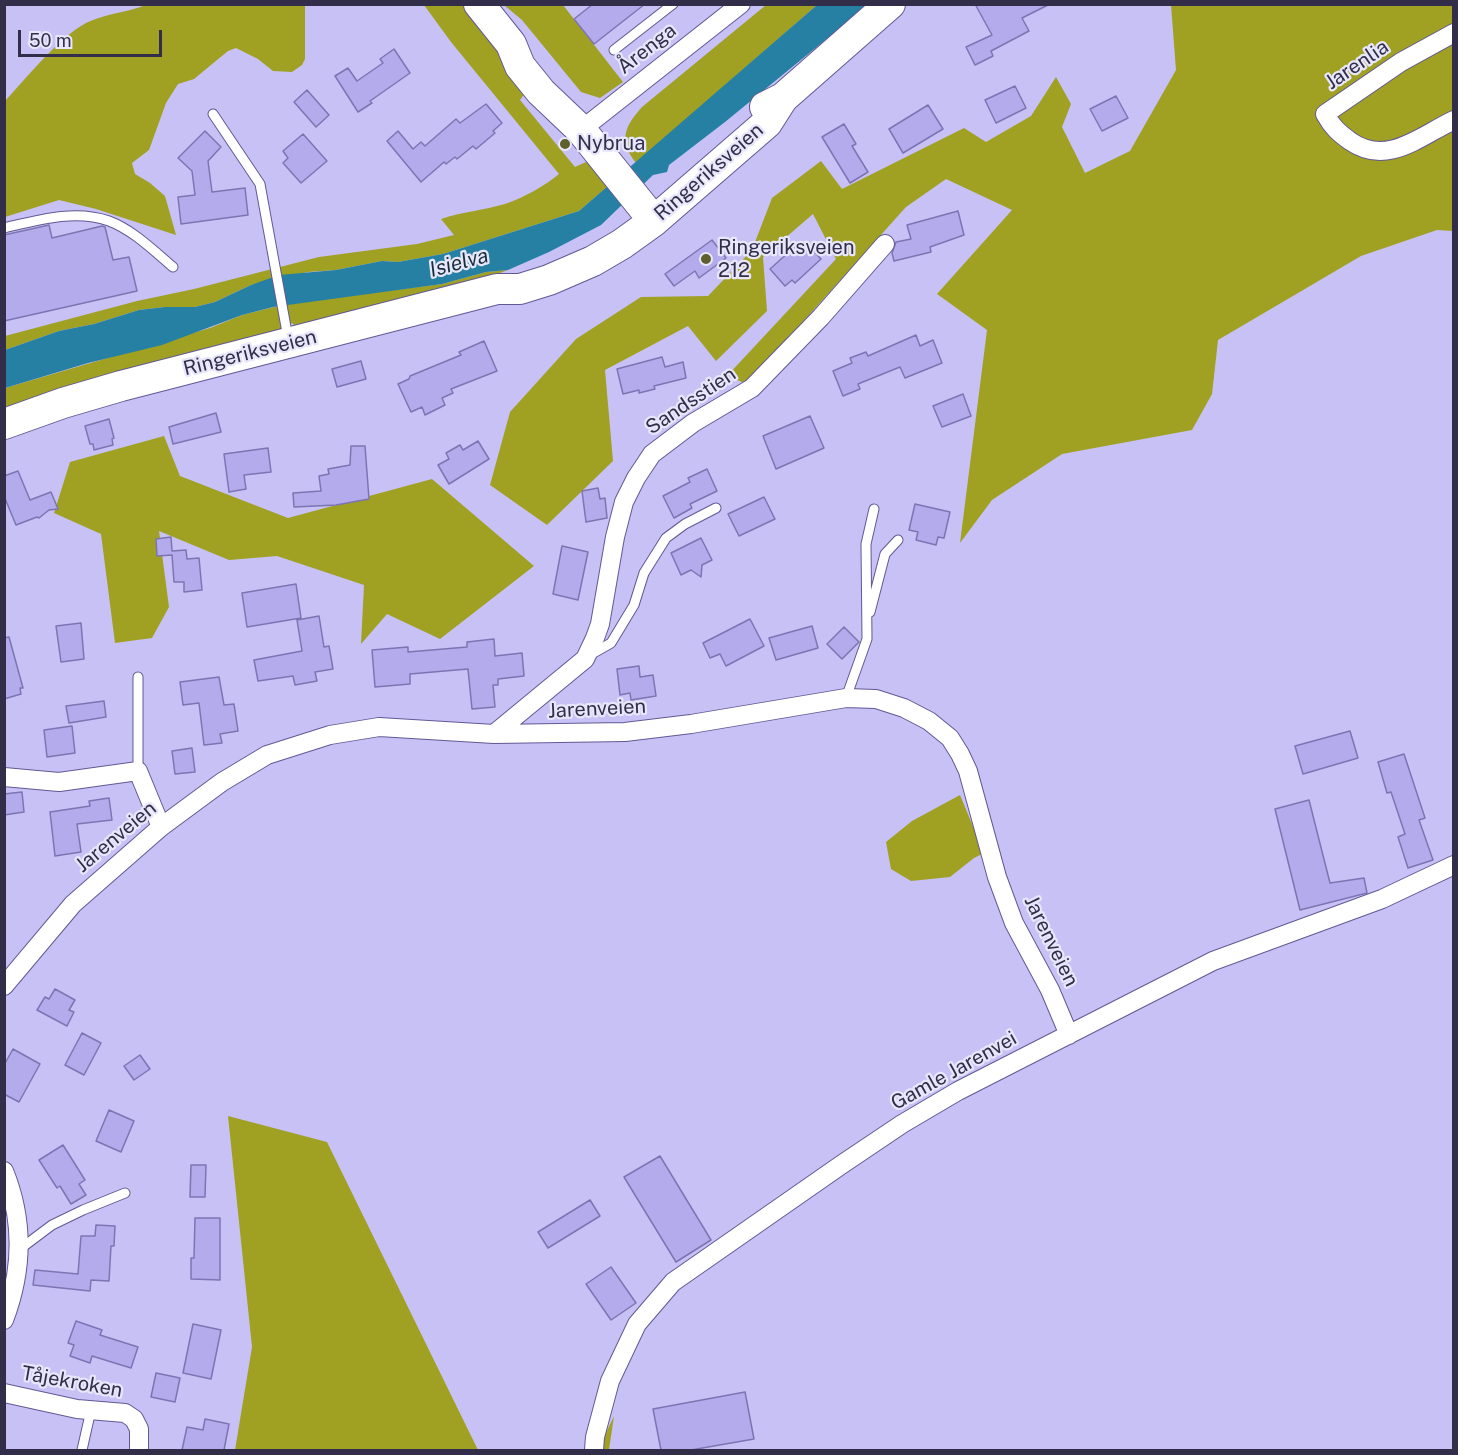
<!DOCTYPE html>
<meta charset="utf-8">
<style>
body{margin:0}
#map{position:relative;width:1458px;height:1455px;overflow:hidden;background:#c7c1f6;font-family:"Public Sans",sans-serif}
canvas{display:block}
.frame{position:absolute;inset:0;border:6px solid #322e49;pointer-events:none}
.scale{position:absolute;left:18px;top:30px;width:144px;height:27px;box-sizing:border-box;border:3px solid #322e49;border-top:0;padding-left:8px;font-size:18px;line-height:21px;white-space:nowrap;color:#322e49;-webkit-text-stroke:4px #e8e6fb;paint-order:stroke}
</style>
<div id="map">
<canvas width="1458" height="1455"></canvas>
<div class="frame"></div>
<div class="scale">50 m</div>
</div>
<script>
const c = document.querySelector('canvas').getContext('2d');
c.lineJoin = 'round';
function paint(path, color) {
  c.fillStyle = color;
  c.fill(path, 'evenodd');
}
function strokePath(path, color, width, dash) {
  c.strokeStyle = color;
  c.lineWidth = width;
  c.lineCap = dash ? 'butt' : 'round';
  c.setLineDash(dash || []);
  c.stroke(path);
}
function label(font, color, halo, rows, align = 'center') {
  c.font = font + ' "Public Sans",sans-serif';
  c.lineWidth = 4.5;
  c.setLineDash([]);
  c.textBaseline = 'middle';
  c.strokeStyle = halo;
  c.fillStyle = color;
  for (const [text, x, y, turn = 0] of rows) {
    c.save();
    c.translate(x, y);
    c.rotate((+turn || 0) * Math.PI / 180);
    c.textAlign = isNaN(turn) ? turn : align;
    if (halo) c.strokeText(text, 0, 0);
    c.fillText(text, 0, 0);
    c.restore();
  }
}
paint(new Path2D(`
 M146,5h159v54l-3,6 -10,7 -19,-1 -15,-12 -22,-11 -8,3 -34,28 -16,5 -12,19 -17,47 -17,13 3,11 15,9 15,13 11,39 -80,-26 -37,-9 -54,17v-116c22,-23 59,-71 88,-81 17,-7 36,-8 53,-15z
 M424,5h41l64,83 -9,12 55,67 11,-5 11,9 11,15 -29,25 -136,43 -45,8 -16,-1 -46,9 -28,2 -57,13 -36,17 -20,5h-30l-26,3 -45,14 -35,7 -54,19v-14l132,-35 57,-12 125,-32 98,-13 37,-9 -13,-16c21,-7 43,-9 64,-15 20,-7 38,-17 54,-30l-108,-132z
 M504,5h59l60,77 -23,16 -19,-6 -59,-72z
 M766,5h51l-181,158c-18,-23 -11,-37 6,-56z
 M1171,5h282v226l-16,-1 -76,26 -143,84 -6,54 -20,36 -130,24 -70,46 -32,43 27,-213 -50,-36 75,-84 -66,-31 -40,28 -159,177 -20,-8 109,-117 -23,-45 -50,43 4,54 -51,50 -28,-35 -83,44 8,91 -66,64 -57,-40 20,-73 66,-73 65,-42 67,-1 44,-46 20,-52 49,-37 21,28 122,-61 22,14 45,-26 25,-39 15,27 -9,23 23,46 45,-22 46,-81z
 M508,270l-49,18 -163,39 -4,-4 -20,12 -267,76v-23l205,-60 32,-13 48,-12 152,-19 44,-12z
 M164,436l16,40 108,42 144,-39 102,87 -94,73 -53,-25 -26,30 3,-59 -87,-29 -48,4 -70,-29 10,76 -17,31 -37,5 -14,-109 -47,-21 16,-51z
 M960,795l24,58 -10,5 -24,19 -39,4 -20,-12 -5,-27 26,-21z
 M228,1116l99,26 151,308h-243l17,-103z
 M614,1416l-5,34h-11z`), '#a0a122');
paint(new Path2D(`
 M817,5h51l-143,117 -56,43 -2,7 -14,3 -52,50 -52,27 -41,18 -22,2 -44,12 -169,23 -31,8 -80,30 -74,18 -83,25v-38l54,-19 35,-7 45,-14 26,-3h30l20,-5 36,-17 28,-10 57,-5 46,-9 16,1 45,-8 136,-43z`), '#2580a4');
const building = new Path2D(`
 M593,4h52l-51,40 -20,-25z
 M975,4h75l-28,14 7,13 -38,20 2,5 -18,9 -9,-18 26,-12z
 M394,49l16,24 -40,28 2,2 -14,9 -23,-36 13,-8 9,13 26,-18 -3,-4z
 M1015,86l11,22 -30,15 -11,-23z
 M307,90l22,25 -13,12 -22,-25z
 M1116,96l12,22 -26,13 -12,-22z
 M486,104l16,19 -9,8 2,2 -19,16 -3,-3 -16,13 -2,-2 -9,7 -2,-2 -23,20 -34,-41 11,-10 15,18 8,-7 4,4 31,-27 4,4z
 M928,105l15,24 -40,24 -14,-24z
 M844,124l12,20 -4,2 16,26 -18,11 -28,-46z
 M205,131l16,16 -13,14 4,31 33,-4 3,27 -67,9 -3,-27 17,-2 -3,-24 -14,-13z
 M303,134l24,27 -26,22 -18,-20 5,-5 -5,-7z
 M958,211l6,24 -34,12 1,5 -37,9 -2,-8 4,-11 15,-3 -4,-14z
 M49,225l3,13 50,-12 3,1 8,33 16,-3 8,34 -133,30v-86z
 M712,240l14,18 -27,20 -4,-7 -21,15 -9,-12z
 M799,243l8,9 4,-4 10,11 -26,24 -3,-3 -7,6 -15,-17z
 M916,335l4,11 13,-6 9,23 -37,15 -5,-11 -42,17 2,5 -17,7 -10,-25 19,-8 -2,-5 16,-6 2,4z
 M484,341l13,30 -46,18 2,4 -11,5 3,7 -20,10 -3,-8 -11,5 -13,-28 11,-5 1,-3 51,-21 -2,-3z
 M662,357l3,10 18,-5 3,16 -32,8 1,3 -16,4v-3l-16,4 -6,-25z
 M361,361l5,18 -29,8 -5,-18z
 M963,394l8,22 -29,11 -9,-21z
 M216,413l5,19 -48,12 -4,-17z
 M810,416l14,32 -48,21 -13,-33z
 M109,419l5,19 -2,1 1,6 -19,5 -1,-6h-3l-5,-18z
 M478,441l11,18 -40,25 -11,-19 11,-6 -3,-6 14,-8 3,5z
 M351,446h14l4,53 -33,6 -42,2 -1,-14 28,-2 -2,-15 10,-2 -1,-5 22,-4z
 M268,448l3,24 -27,3 2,14 -17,3 -5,-38z
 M707,469l10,22 -27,13 2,4 -18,10 -11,-22 27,-14 -2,-4z
 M18,471l12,29 21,-8 7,17 -9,1 -10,8 -2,-1 -21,8 -12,-29v-20z
 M598,488l2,11 5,-1 2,20 -21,4 -4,-31z
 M764,497l11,22 -36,17 -11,-22z
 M915,504l35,8 -6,26 -6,-1 -2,8 -20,-5 2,-8 -9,-2z
 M171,537l1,14 14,-1 1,9 12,-1 3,32 -18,2v-10h-10l-2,-27 -15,1 -1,-17z
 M701,538l11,22 -10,5 -1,12 -10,-7 -10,5 -10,-22z
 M562,546l26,6 -10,48 -25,-6z
 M296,584l5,34 -54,9 -5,-34z
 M319,616l5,31 5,-1 4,23 -18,3 2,9 -22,4 -2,-9 -35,5 -4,-21 48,-9 -5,-31z
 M750,619l14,27 -38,20 -6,-12 -10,4 -7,-15z
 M81,623l3,36 -23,3 -5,-36z
 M812,626l6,22 -42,12 -7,-22z
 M844,627l15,15 -17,17 -15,-15z
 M9,637l14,51h-3l1,6 -17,5v-61z
 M494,639l1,17 27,-3 2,23 -26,3v6h-5l2,22 -23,2 -4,-40 -58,5v10l-35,3 -3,-37 36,-3v5l59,-5v-5z
 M639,666l1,11 13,-2 3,21 -25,4 -1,-7 -10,2 -3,-26z
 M219,677l5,28 10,-1 4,27 -18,3 2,9 -18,2 -5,-42 -16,2 -3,-23z
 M104,701l2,16 -37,6 -3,-17z
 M72,726l3,27 -28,4 -3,-27z
 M1350,731l8,27 -55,16 -8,-28z
 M192,748l3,24 -20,2 -3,-23z
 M1404,754l21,64 -6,2 14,40 -25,8 -10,-31 7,-3 -14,-42 -4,1 -9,-31z
 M22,792l2,20 -20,3v-21z
 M109,798l3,22 -35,4 4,28 -26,4 -5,-44 40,-6 -1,-5z
 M1309,800l21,83 34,-5 3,15 -67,17 -25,-101z
 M55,989l20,11 -6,10 5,2 -7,14 -30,-16 8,-13 4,2z
 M82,1033l19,10 -17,32 -19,-10z
 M13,1049l27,15 -21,38 -15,-8v-29z
 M140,1055l10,14 -16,11 -10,-14z
 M109,1110l25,11 -13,31 -25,-11z
 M63,1145l22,35 -6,4 7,11 -15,9 -11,-18 -3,2 -18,-28z
 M660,1156l51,84 -35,22 -52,-85z
 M191,1165h15l-1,32h-15z
 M590,1200l10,16 -52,32 -10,-16z
 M195,1218h25v62l-29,-1v-21h3z
 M96,1225l19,1 -1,20h-3l-2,35 -18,-1 -1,11 -57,-6 2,-15 43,4 3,-38h14z
 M611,1267l25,36 -25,17 -25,-36z
 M76,1321l26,9 -2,5 38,12 -7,21 -39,-12 -2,7 -20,-7 4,-11 -6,-2z
 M193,1324l28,6 -10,49 -28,-6z
 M156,1373l24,5 -5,24 -24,-5z
 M745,1392l9,47 -63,11h-30l-8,-41z
 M205,1419l24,5 -5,26h-42l5,-23 16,3z`);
paint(building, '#b3abec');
strokePath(building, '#7d75b2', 1.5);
const service = new Path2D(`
 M614,50l59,-46
 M213,114l47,70 28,154
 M4,228c34,-8 71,-19 105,-7 24,9 45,30 64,46
 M870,612l15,-58 13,-14
 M590,655l21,-12 23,-38 10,-32 22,-35 19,-14 31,-16
 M138,677v94
 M846,698l21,-59 -1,-95 8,-35
 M20,1249l32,-24 31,-15 42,-17
 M82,1450l9,-40`);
const minor = new Path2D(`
 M1454,33l-53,29 -76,52c7,13 14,19 25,27 37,26 70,-5 104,-21
 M581,130l160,-126
 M494,734l91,-75 10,-21 5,-14 15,-87 9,-35 12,-24 16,-24 41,-31 59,-35 69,-71 64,-73
 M4,777l55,5 79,-11 23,56
 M4,986l69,-82 88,-77 61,-45 45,-27 63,-20 49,-8 115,7 131,-2 66,-8 155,-26 30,1 28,9 25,13 21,17 10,16 8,17 29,106 17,46 36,67 19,45
 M4,1171c20,49 19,99 0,149
 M4,1393l73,16 48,4 9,6 5,10v21
 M594,1450l1,-13 15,-56 27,-57 36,-42 168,-117 61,-41 56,-33 255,-130 169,-62 72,-34`);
const primary = new Path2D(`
 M479,4l32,40 9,22 21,26 40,38 73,91
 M765,107l18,-9 107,-94
 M4,424l59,-21 58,-17 376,-97h23l29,-9 44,-19 29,-17 32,-23 113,-98 16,-25`);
strokePath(service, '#625994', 11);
strokePath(minor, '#625994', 20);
strokePath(primary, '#625994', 32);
strokePath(service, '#fff', 9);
strokePath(minor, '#fff', 18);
strokePath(primary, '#fff', 30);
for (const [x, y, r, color] of [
 [565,144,6,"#5e5f2c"],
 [706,259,6,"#5e5f2c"]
]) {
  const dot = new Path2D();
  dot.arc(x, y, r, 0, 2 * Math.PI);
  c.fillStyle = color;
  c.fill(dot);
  strokePath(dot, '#e8e6fb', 2);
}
label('20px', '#322e49', '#e8e6fb', [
 ["Årenga",647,49,-38],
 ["Jarenlia",1357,65,-34],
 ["Ringeriksveien",709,172,-41],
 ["Ringeriksveien",250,353,-14],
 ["Sandsstien",691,401,-34],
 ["Jarenveien",597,709,-3],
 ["Jarenveien",116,837,-40],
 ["Jarenveien",1051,941,64],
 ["Gamle Jarenvei",954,1071,-29],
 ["Tåjekroken",72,1382,10]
]);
label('20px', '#322e49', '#e8e6fb', [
 ["Nybrua",577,144],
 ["Ringeriksveien",718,248],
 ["212",718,271]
], 'left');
label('italic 21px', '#152f3b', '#e8e6fb', [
 ["Isielva",459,263,-15]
]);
</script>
